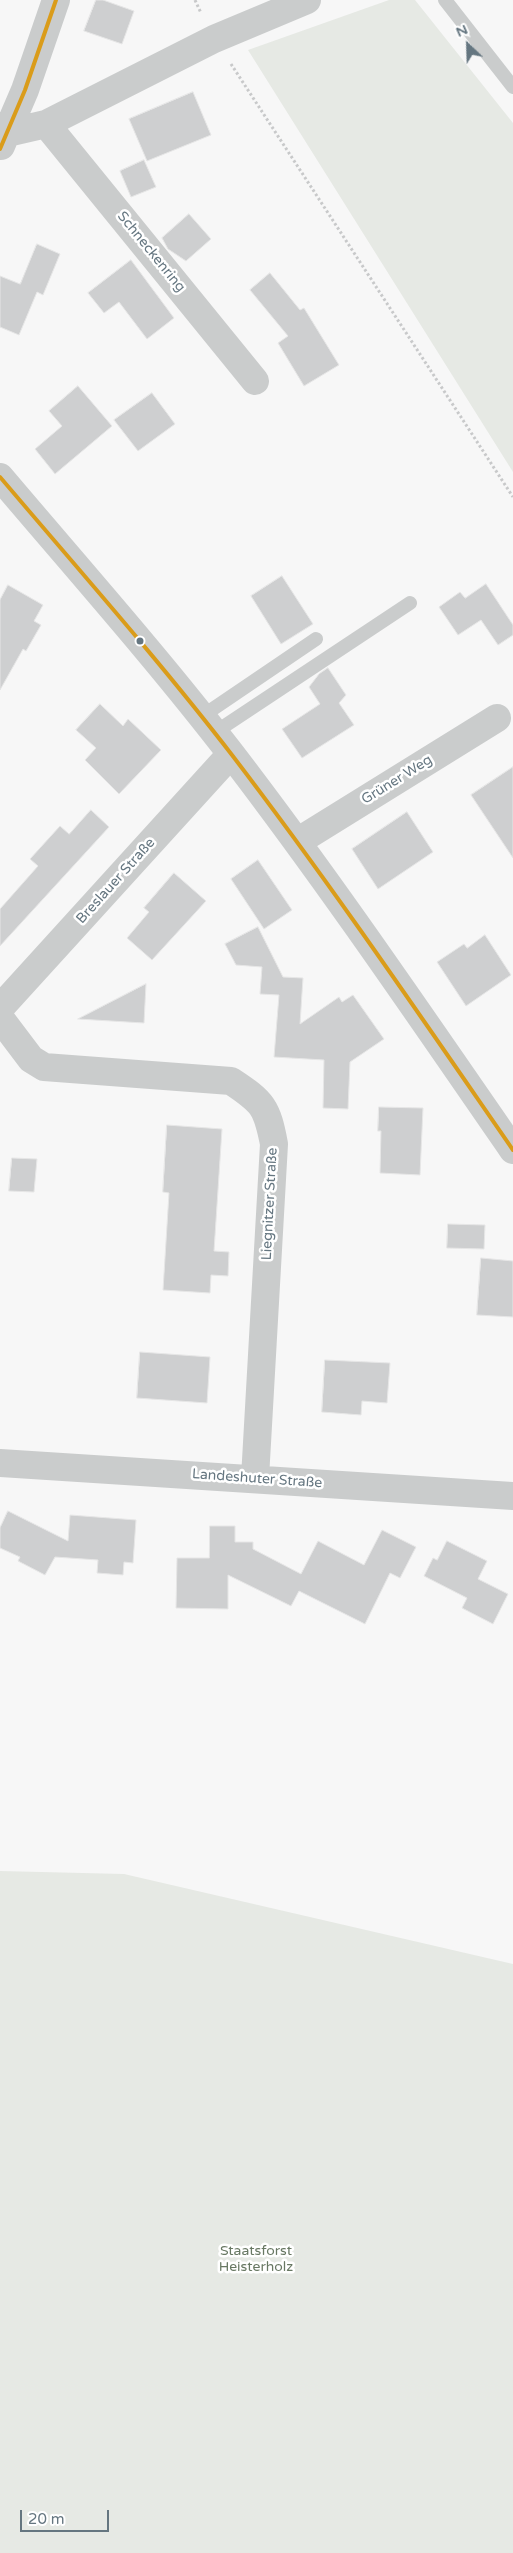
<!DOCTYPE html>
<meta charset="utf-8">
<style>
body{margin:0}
#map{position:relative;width:513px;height:2553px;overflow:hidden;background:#f7f7f7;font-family:"Varela Round",sans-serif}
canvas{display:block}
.north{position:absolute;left:443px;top:20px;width:50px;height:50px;-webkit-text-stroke:4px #fff;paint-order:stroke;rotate:336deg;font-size:14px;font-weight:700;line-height:20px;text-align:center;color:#657680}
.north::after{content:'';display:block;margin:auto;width:18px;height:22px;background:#657680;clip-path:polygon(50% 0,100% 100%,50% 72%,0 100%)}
.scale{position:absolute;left:20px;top:2510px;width:89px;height:22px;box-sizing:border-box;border:2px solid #657680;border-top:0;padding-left:6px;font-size:15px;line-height:18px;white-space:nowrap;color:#657680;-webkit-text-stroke:4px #fff;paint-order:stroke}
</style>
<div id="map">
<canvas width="513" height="2553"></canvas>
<div class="north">N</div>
<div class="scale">20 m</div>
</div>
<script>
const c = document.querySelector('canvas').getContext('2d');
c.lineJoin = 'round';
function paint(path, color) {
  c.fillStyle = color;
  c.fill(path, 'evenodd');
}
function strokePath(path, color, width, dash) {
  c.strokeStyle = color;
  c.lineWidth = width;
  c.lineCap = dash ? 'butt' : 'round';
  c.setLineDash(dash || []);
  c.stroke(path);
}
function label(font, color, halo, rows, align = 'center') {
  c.font = font + ' "Varela Round",sans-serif';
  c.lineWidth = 5;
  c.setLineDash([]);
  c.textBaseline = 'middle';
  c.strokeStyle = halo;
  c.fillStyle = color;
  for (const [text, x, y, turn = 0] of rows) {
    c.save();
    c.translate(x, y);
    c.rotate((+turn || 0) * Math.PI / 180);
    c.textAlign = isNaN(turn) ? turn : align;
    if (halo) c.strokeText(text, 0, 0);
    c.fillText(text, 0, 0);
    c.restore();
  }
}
paint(new Path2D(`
 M389,0h26l98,123v349l-265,-422z
 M0,1871l124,3 389,90v589h-513z`), '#e6e9e4');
const building = new Path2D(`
 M96,0h7l31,11 -12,33 -38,-13z
 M193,92l18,43 -64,26 -18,-42z
 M144,160l12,27 -25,10 -11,-26z
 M189,214l22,25 -25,22 -18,-12 -6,-11z
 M37,244l23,10 -17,41 -6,-3 -18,43 -19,-8v-51l20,8z
 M131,260l43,58 -27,21 -28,-37 -15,11 -16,-20z
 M270,273l30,37 4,-2 35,57 -35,21 -26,-43 10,-7 -38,-46z
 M78,386l34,40 -57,48 -20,-25 27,-23 -13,-15z
 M152,393l23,31 -37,27 -24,-31z
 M282,576l31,48 -32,20 -30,-48z
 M486,584l27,41v10l-15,10 -17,-25 -23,15 -19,-28 21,-15 5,6z
 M8,585l35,20 -9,16 7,4 -15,26 -3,-2 -23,41v-90z
 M328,668l18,27 -7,8 15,22 -52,33 -20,-29 38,-25 -11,-17 10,-13z
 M100,704l23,22 5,-7 33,31 -42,44 -34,-34 11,-12 -20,-18z
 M513,767v91l-42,-63z
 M91,810l18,17 -109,119v-37l38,-43 -8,-7 30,-33 9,8z
 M407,812l26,40 -55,37 -26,-40z
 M258,860l34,50 -28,19 -33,-50z
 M174,873l32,28 -54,59 -25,-22 22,-26 -5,-4z
 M258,927l25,50 20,1 -3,46 39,-27 3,5 11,-7 31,44 -34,23 -2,47 -25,-1 1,-48 -50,-3 5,-62 -19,-1 2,-27 -26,-2 -11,-21z
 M485,935l26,40 -45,31 -29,-44 27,-18 3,4z
 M146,984l-2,39 -66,-4z
 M379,1107l44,1 -3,67 -40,-2 1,-42h-3z
 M167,1125l55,4 -8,122 15,1 -1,24 -17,-1 -1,18 -47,-3 6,-97 -6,-1z
 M12,1158l25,1 -3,33 -25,-1z
 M448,1224l37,1 -1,24 -37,-1z
 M481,1258l32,3v56l-36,-2z
 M140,1352l70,5 -3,46 -70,-5z
 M325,1360l65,3 -3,40 -25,-2 -1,14 -39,-3z
 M8,1511l60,30 2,-26 66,5 -3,43 -9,-1 -1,13 -26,-2 1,-13 -43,-3 -10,18 -27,-14 2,-4 -20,-9v-20z
 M210,1526h25v16h18v7l48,25 17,-33 46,24 18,-35 34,17 -16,31 -10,-5 -25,51 -66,-33 -8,15 -63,-31v34l-52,-1 1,-50h32z
 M447,1541l40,20 -9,18 30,15 -15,30 -31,-16 5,-10 -43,-22 9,-18 4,2z`);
paint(building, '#cecfd0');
strokePath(building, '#e6e6e6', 1);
strokePath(new Path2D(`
 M195,0l6,13
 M231,64l282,433`), '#c8c9ca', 3, [2.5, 2.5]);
strokePath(new Path2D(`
 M445,0l68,87
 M201,717l115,-78
 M214,733l196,-130`), '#cacccc', 14);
strokePath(new Path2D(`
 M46,124l209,257
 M0,126l7,7 39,-9 168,-85 93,-39
 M1,146l24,-56 31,-90
 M0,477c78,92 158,182 232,278 98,128 189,262 281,395
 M297,842l200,-124
 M0,1008l231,-254
 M0,1018l31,41 13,8 187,14c32,21 36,26 43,63l-19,334
 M0,1463l513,33`), '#cacccc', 28);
strokePath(new Path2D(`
 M0,149l25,-59 31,-90
 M0,477c78,92 158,182 232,278 98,128 189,262 281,395`), '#da9c1a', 4);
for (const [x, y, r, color] of [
 [140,641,4.5,"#657680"]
]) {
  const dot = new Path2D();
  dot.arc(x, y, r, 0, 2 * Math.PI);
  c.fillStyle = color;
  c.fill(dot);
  strokePath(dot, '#fff', 2);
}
label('14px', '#657680', '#fff', [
 ["Schneckenring",151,252,51],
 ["Grüner Weg",397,780,-32],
 ["Breslauer Straße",116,881,-48],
 ["Liegnitzer Straße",270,1204,-87],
 ["Landeshuter Straße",257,1479,4]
]);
label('14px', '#687863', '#fff', [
 ["Staatsforst",256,2251],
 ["Heisterholz",256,2267]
]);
</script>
